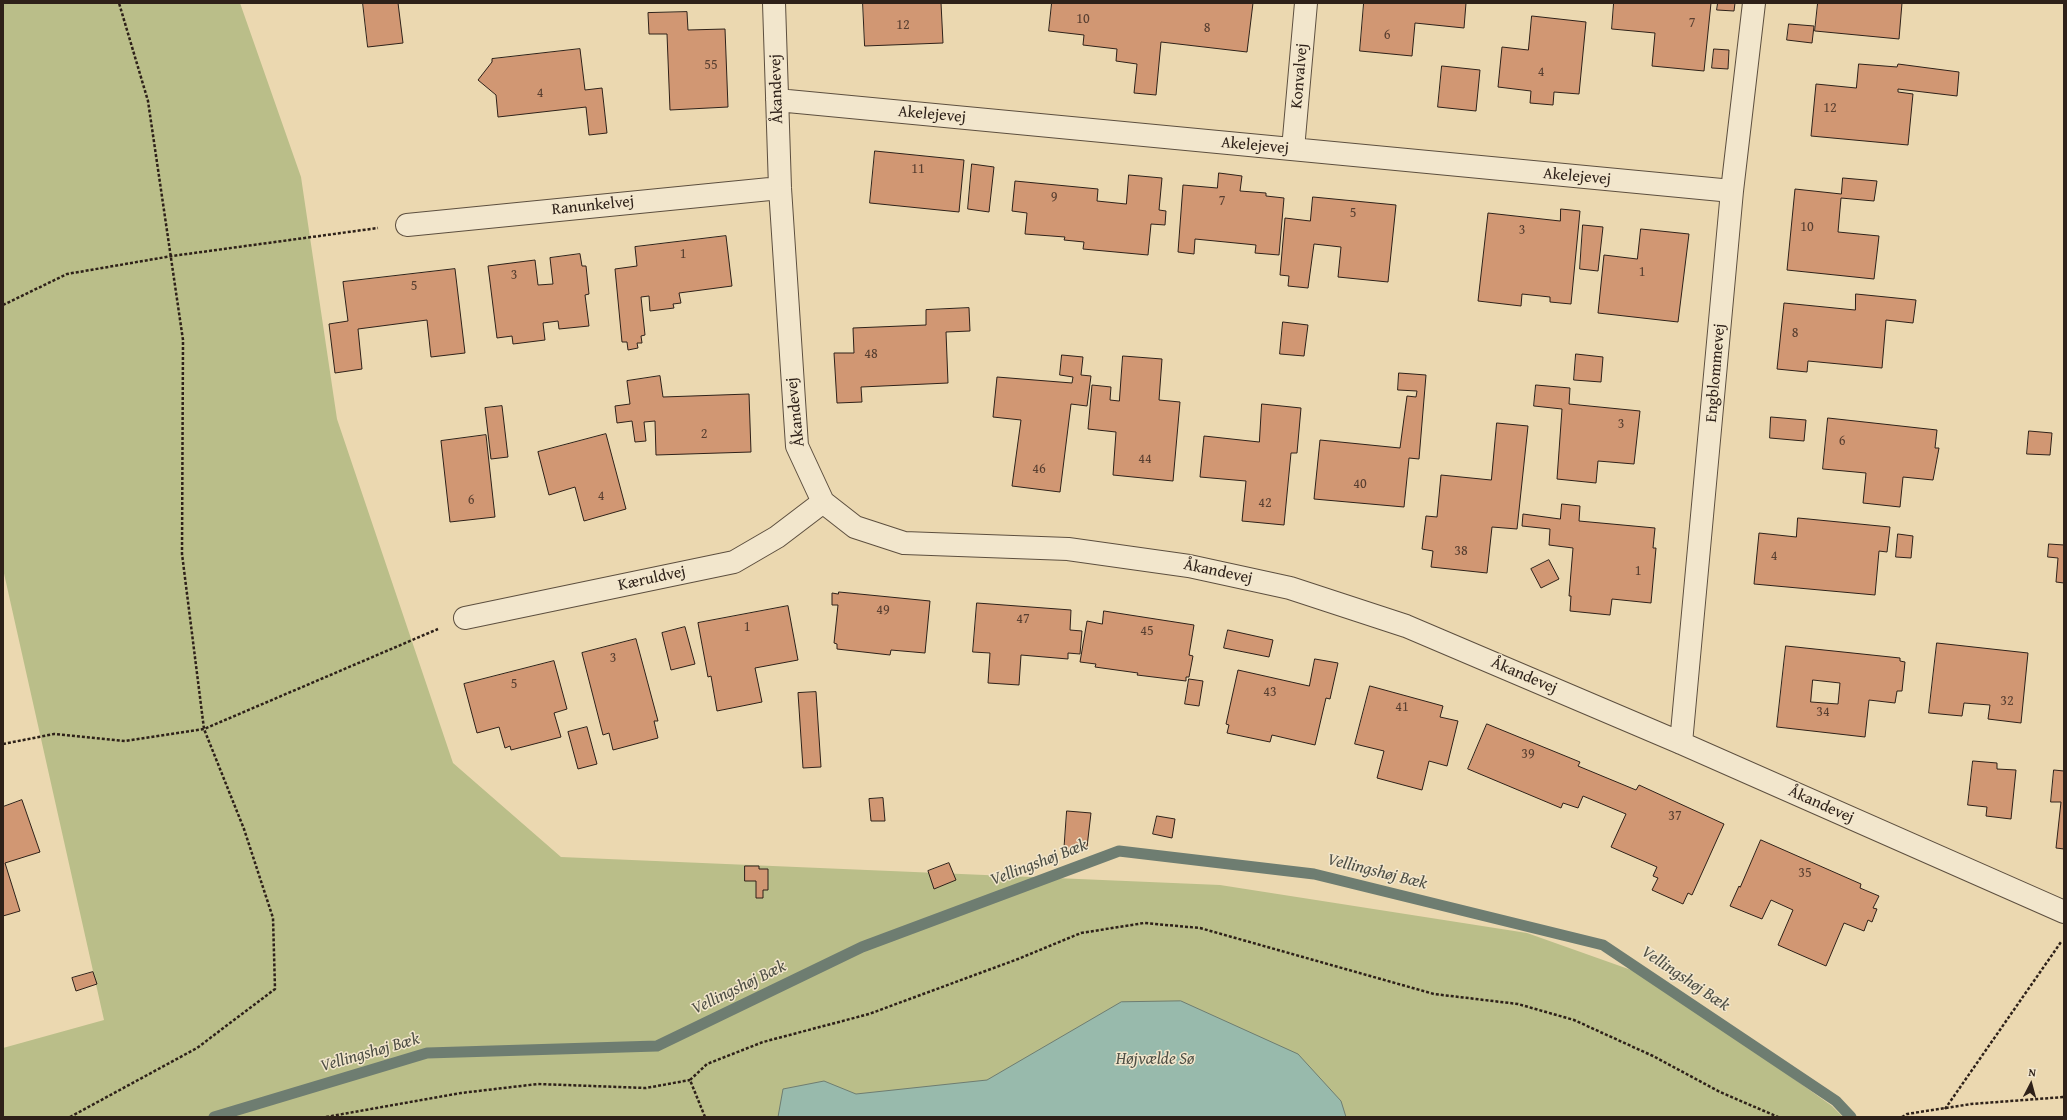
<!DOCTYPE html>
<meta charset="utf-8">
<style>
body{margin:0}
#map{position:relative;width:2067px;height:1120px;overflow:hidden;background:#ebd8b0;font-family:"Gentium Book Plus",serif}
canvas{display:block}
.frame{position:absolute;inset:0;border:4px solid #2e2119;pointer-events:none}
.north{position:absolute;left:2011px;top:1064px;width:40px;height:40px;-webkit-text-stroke:3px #f2e6cc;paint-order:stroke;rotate:6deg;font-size:11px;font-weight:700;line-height:16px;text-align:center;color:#2e2119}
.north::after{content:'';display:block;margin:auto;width:14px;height:18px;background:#2e2119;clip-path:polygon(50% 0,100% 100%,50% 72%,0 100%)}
</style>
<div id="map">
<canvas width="2067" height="1120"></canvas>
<div class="frame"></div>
<div class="north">N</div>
</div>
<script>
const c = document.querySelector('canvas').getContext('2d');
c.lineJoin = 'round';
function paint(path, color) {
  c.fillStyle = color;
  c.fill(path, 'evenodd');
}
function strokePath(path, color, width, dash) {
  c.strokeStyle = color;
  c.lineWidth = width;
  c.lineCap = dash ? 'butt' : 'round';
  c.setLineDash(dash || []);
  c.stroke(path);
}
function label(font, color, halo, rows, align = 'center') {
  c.font = font + ' "Gentium Book Plus",serif';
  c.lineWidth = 3;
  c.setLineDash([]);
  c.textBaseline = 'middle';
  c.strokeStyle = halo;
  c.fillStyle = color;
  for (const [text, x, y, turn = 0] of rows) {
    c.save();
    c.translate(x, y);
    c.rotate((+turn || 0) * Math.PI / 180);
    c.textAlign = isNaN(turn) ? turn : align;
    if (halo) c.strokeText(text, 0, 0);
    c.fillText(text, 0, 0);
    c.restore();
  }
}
paint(new Path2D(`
 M3,3h237l61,174 36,242 116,344 108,94 659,28 307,48 124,44 181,129 11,11h-1840v-69l101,-28 -101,-451z`), '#babe89');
const water = new Path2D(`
 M1181,1001l117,53 43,47 5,16h-568l5,-28 41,-8 32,13 131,-14 134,-78z`);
paint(water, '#98baac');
strokePath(water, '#6e7d71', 1);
strokePath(new Path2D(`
 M214,1117l213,-64 230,-7 205,-99 257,-96 195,23 289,71 233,156 15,16`), '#6e7d71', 11);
const building = new Path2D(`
 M363,3h35l5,40 -35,4z
 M863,3h78l2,40 -78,3z
 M1052,3h201l-6,49 -86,-10 -5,53 -22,-2 3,-29 -21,-3 1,-12 -34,-4 1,-10 -35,-4z
 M1364,3h102l-2,25 -49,-5 -3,33 -52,-5z
 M1614,3h97l-7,68 -52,-5 3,-33 -43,-4z
 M1718,3h17l-1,8 -17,-1z
 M1818,3h84l-3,36 -84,-8z
 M687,12l1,18 37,-1 3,78 -58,3 -3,-76h-18l-1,-21z
 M1532,16l54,6 -7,72 -25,-2 -1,13 -23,-2 1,-12 -33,-4 4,-40 26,3z
 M1789,24l25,2 -2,17 -25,-3z
 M580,49l5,41 17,-2 5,45 -18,2 -3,-28 -88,10 -2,-22 -18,-15 14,-18v-3z
 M1714,49l15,1 -1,19 -16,-1z
 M1859,64l38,3 1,-3 61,8 -2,24 -59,-7v3l15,2 -5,51 -97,-9 5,-52 40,4z
 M1442,66l38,4 -4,41 -38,-4z
 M875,151l89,9 -5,52 -89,-9z
 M972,164l22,3 -5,45 -21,-3z
 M1219,173l23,3 -2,15 26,2v3l18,2 -5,57 -24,-2 1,-8 -61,-6 -1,15 -16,-2 5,-67 34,3z
 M1129,175l33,3 -3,32 7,1 -1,14 -14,-1 -3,31 -65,-6 1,-7 -20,-2 1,-3 -40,-3 2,-21 -15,-2 3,-30 83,8 -1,12 29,3z
 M1843,178l34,3 -3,20 -33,-3 -3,34 41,4 -5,43 -87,-9 8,-81 46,5z
 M1313,197l83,8 -8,77 -50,-5 3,-30 -27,-3 -6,44 -20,-2 1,-10 -9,-1 5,-57 25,3z
 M1561,209l19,2 -9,93 -21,-2v-5l-28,-3 -1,12 -43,-5 10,-88 72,8z
 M1583,225l20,2 -5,44 -18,-2z
 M1641,229l48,5 -11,88 -80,-9 6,-58 33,4z
 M726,236l6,50 -53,7 2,10 -8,1 1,4 -24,3 -1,-15 -8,1 4,38 -4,1 1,7h-5l1,5 -10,2 -1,-8h-5l-7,-73 22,-3 -2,-19z
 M580,254l2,12h4l3,28 -4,1 4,31 -30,3 -1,-8 -15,2 2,17 -32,4 -1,-8 -15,2 -9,-72 47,-6 3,25 15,-1 -3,-26z
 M455,269l10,84 -34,4 -4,-37 -69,9 4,40 -27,4 -6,-49 19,-3 -5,-39z
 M1856,294l60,6 -3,23 -27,-3 -4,48 -74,-7 -1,11 -30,-3 7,-66 71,7z
 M969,308l1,23 -24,1 2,51 -87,4 1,15 -25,1 -3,-50h20l-1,-25 73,-3v-15z
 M1283,322l25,3 -4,31 -24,-2z
 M1576,354l27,3 -2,25 -27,-2z
 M1062,355l21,2 -2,18 10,1 -4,30 -16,-2 -11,88 -48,-6 9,-66 -28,-3 4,-40 75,6 1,-6 -13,-2z
 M1123,356l39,3 -3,41 21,2 -7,79 -60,-6 3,-43 -28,-3 4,-44 19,2 -1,13 9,1z
 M1399,373l27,2 -7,84 -10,-1 -5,49 -90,-8 6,-59 80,8 7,-52 9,1 1,-6 -19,-1z
 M660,376l3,21 86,-3 2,58 -95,3 -1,-34 -11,1 2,19 -11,1 -3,-21 -15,2 -2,-17 15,-2 -3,-23z
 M1536,385l34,3 -1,16 71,7 -6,53 -36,-3 -2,22 -39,-4 5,-70 -28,-3z
 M1262,404l39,4 -4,45h-6l-7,72 -42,-4 4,-40 -46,-4 4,-41 55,6z
 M502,406l6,51 -17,2 -6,-51z
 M1771,417l35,3 -2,21 -34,-3z
 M1828,418l109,12 -2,18h4l-6,32 -30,-3 -3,30 -37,-4 3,-30 -43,-4z
 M1497,423l31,3 -11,103 -25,-2 -5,46 -56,-6 2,-16 -11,-2 4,-33 11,1 4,-42 50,5z
 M2029,431l23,2 -2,22 -23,-1z
 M606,434l20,75 -42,12 -9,-34 -26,8 -11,-43z
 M486,435l9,82 -45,5 -9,-81z
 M1562,504l18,2 -1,15 76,7 -2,20h3l-5,55 -39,-4 -2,16 -40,-4 1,-15h-2l4,-48 -24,-3 1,-16 -28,-3 1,-12 37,5z
 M1798,518l92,9 -3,25 -8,-1 -4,44 -121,-11 5,-51 37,4z
 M1898,534l15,2 -2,22 -15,-1z
 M2049,544l15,1v38l-8,-1 2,-24 -10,-1z
 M1549,560l10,19 -18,9 -10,-19z
 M839,592l91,9 -5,52 -34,-3 -1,5 -53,-6v-5l-3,-1 4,-38h-6v-12l6,1z
 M977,603l94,7 -1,20 12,1 -2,23 -12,-1v6l-47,-4 -2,30 -31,-2 2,-30 -17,-1z
 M788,606l10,54 -43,8 7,34 -45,9 -6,-35 -3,1 -10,-54z
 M1104,611l90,14 -5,30 4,1 -4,21h-3v4l-49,-6 1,-2 -43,-6 1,-3 -16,-2 7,-41 15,3z
 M685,627l10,37 -24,6 -9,-37z
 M1228,630l45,10 -4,17 -45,-9z
 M636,639l22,82h-4l4,17 -45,12 -4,-17 -6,2 -21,-82z
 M1937,643l91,10 -7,70 -33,-4 2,-14 -26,-2 -2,13 -33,-3z
 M1786,646l114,12v3l5,1 -3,29h-5l-2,12 -26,-3 -4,37 -88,-10zM1813,680l27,3 -2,21 -27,-2z
 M1315,659l23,4 -8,36 -4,-1 -11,47 -43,-10 -2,7 -43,-9 2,-8 -3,-1 12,-54 71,16z
 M554,661l13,48 -13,4 7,24 -50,13 -1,-4 -5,2 -6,-21 -22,6 -13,-49z
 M1189,679l14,2 -4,25 -14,-2z
 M1370,686l73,20 -3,11 18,4 -11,45 -18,-5 -7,29 -45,-12 7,-27 -29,-7z
 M816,692l5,75 -18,1 -5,-75z
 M1487,724l93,38 -2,4 58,24 3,-5 85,39 -32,71 -4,-2 -5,11 -31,-14 6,-12 -5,-2 4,-9 -46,-20 15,-33 -43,-18 -5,12 -15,-5 -2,5 -93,-39z
 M587,727l10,37 -19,5 -10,-37z
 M1973,761l24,2v6l19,1 -5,49 -25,-3 1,-9 -19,-2z
 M2054,770l10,1v78l-8,-1 5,-46h-10z
 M883,798l2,23h-14l-2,-22z
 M22,800l18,52 -35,11 15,48 -17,5v-109z
 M1067,811l24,2 -4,34 -23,6z
 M1157,816l18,3 -3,19 -19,-4z
 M1761,840l100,44 -1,4 19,8 -6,12 4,1 -5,13 -4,-2 -4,11 -20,-8 -18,43 -48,-21 15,-35 -22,-10 -9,19 -32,-13 9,-20 1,1z
 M949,863l7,17 -22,9 -6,-18z
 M745,866h14v3h9v21h-5v8h-7v-17h-11z
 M93,972l4,12 -21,7 -4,-13z`);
paint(building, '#d19773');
strokePath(building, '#2e2119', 1);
const minor = new Path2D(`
 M774,3l6,185 17,258 26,56 32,25 49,16 164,6 121,17 101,22 116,38 275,117 383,169
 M777,100l955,91
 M1293,149l13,-146
 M407,225l373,-37
 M465,618l269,-56 43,-25 46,-35
 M1681,743l51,-552 22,-188`);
strokePath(minor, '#5d4f3f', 24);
strokePath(new Path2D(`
 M3,305l64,-31 105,-18 206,-28
 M3,744l51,-10 71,7 79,-12 234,-100
 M1945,1109l116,-167
 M70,1117l127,-69 78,-59 -2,-71 -29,-89 -40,-100 -22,-175 1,-214 -35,-239 -29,-98
 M326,1117l135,-24 77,-9 108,4 44,-8
 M705,1117l-15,-37 17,-16 56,-22 106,-28 149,-55 63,-26 63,-10 56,5 234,66 84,10 56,16 79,36 67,36 58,25
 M1902,1117l5,-3 64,-10 93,-7`), '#2e2119', 2.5, [3, 2]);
strokePath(minor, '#f2e6cc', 22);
label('14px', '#573e30', null, [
 ["10",1083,19],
 ["7",1692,23],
 ["12",903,25],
 ["8",1207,28],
 ["6",1387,35],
 ["55",711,65],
 ["4",1541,72],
 ["4",540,93],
 ["12",1830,108],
 ["11",918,169],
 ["9",1054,197],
 ["7",1222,201],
 ["5",1353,213],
 ["10",1807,227],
 ["3",1522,230],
 ["1",683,254],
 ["1",1642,272],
 ["3",514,275],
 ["5",414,286],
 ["8",1795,333],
 ["48",871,354],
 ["3",1621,424],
 ["2",704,434],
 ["6",1842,441],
 ["44",1145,459],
 ["46",1039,469],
 ["40",1360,484],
 ["4",601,496],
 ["6",471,500],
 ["42",1265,503],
 ["38",1461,551],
 ["4",1774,556],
 ["1",1638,571],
 ["49",883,610],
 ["47",1023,619],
 ["1",747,627],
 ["45",1147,631],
 ["3",613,658],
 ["5",514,684],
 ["43",1270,692],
 ["32",2007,701],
 ["41",1402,707],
 ["34",1823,712],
 ["39",1528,754],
 ["37",1675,816],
 ["35",1805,873]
]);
label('16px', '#2e2119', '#f2e6cc', [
 ["Konvalvej",1300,76,-85],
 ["Åkandevej",777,89,-92],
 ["Akelejevej",932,115,5],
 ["Akelejevej",1255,146,5],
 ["Akelejevej",1577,177,5],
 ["Ranunkelvej",593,206,-6],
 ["Engblommevej",1716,373,-85],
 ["Åkandevej",796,412,-96],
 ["Åkandevej",1218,572,12],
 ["Kæruldvej",652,579,-12],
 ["Åkandevej",1524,676,23],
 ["Åkandevej",1821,805,24]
]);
label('italic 17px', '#4e4f45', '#f2e6cc', [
 ["Vellingshøj Bæk",1039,863,-21],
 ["Vellingshøj Bæk",1377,872,14],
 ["Vellingshøj Bæk",1685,979,34],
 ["Vellingshøj Bæk",739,988,-26],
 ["Vellingshøj Bæk",370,1053,-16],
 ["Højvælde Sø",1155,1060]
]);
</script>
